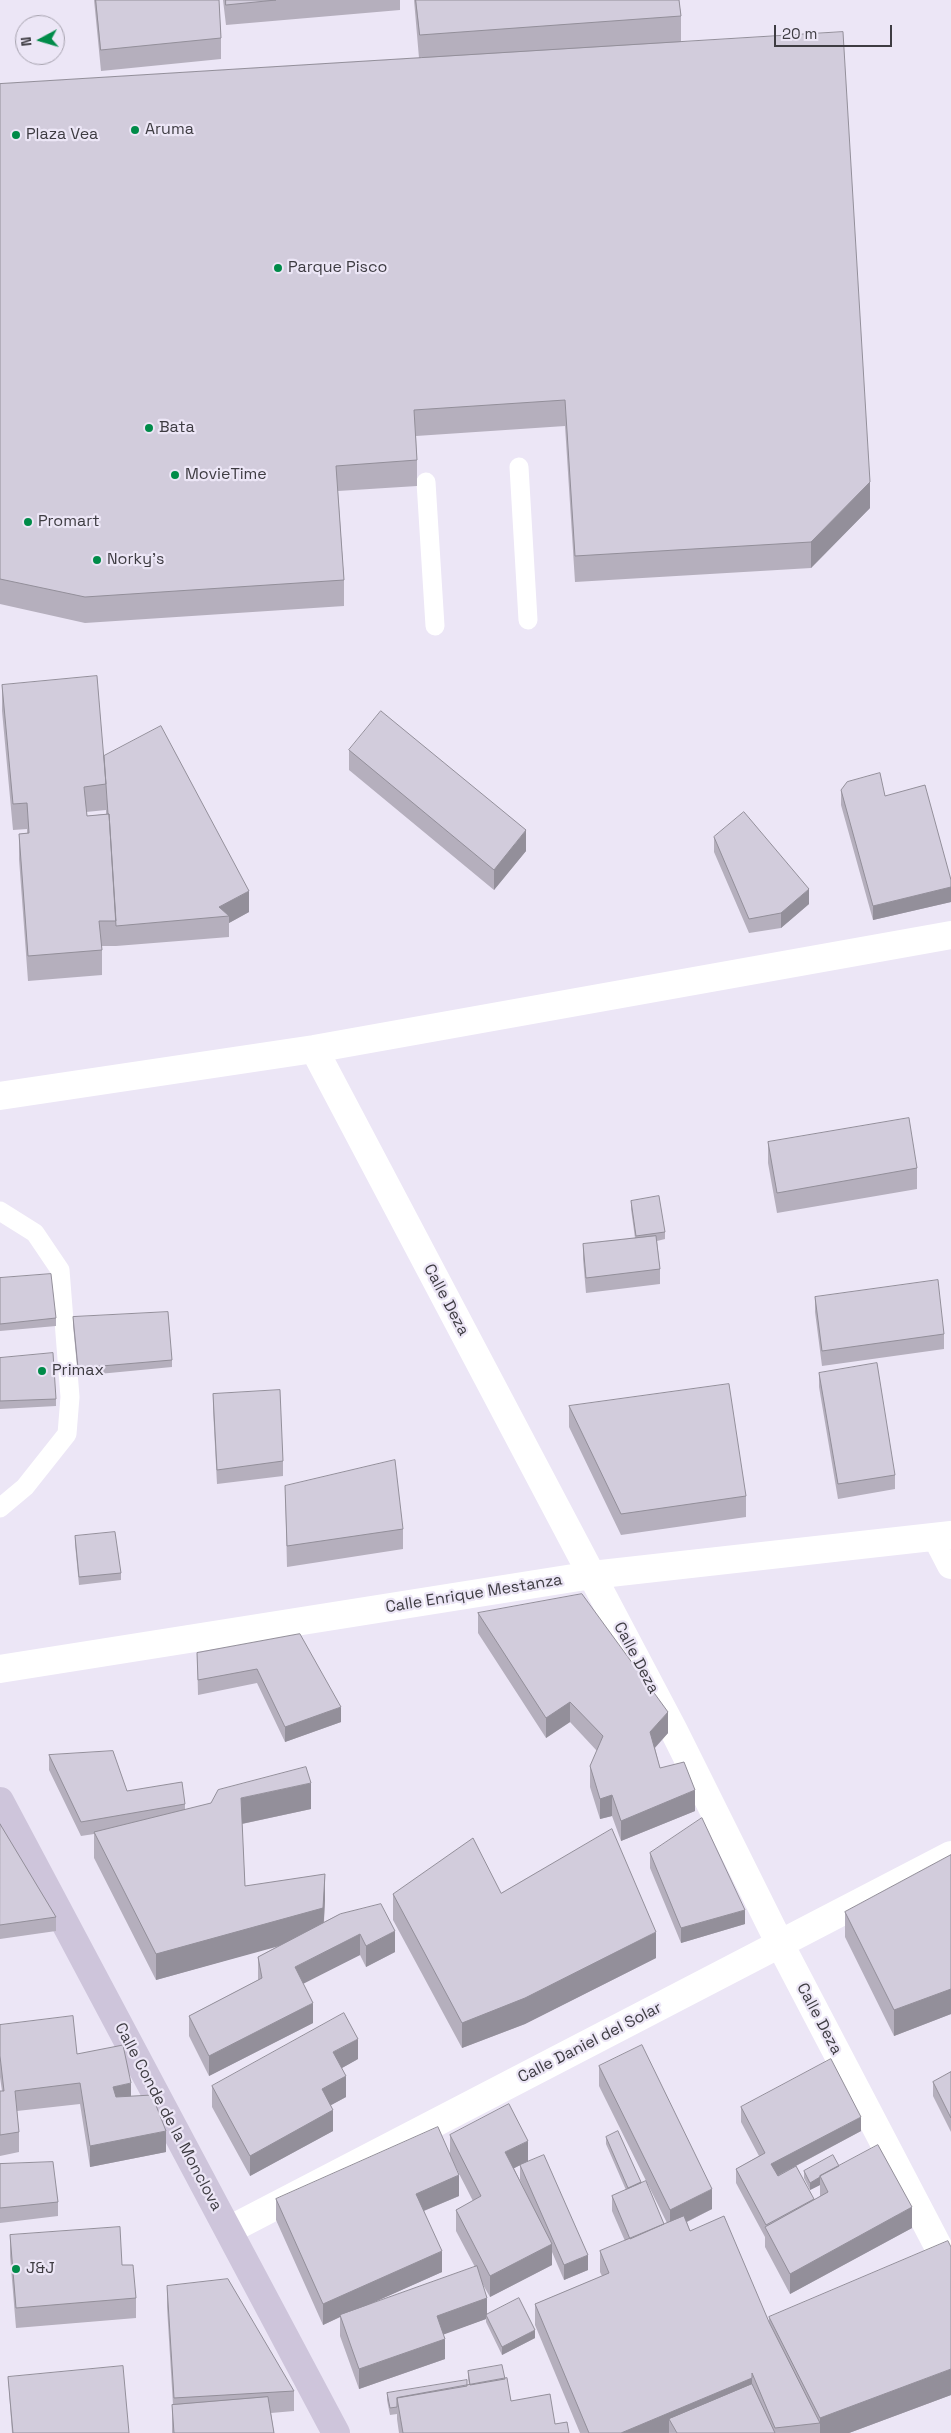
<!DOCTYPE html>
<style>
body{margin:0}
#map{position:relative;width:951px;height:2433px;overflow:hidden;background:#ece6f6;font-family:"Space Grotesk",sans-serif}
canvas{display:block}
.north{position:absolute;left:15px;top:15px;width:50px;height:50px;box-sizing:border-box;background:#ece6f6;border:1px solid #a6a2ae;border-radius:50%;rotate:264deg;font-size:14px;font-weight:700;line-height:20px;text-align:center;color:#3e3c42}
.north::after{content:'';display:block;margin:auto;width:18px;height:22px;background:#008b49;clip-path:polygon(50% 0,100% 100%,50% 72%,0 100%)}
.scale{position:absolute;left:774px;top:25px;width:118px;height:22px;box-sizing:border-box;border:2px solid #3e3c42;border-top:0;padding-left:6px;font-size:15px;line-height:18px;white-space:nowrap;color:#3e3c42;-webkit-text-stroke:4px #ece6f6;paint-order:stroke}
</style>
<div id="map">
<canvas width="951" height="2433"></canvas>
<div class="north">N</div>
<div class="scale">20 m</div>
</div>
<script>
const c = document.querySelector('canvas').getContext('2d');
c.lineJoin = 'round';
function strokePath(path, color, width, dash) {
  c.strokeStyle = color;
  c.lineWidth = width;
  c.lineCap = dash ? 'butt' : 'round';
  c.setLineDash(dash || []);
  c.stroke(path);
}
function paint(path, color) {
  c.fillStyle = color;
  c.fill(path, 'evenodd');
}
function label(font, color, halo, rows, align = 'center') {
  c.font = font + ' "Space Grotesk",sans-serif';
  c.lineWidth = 4.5;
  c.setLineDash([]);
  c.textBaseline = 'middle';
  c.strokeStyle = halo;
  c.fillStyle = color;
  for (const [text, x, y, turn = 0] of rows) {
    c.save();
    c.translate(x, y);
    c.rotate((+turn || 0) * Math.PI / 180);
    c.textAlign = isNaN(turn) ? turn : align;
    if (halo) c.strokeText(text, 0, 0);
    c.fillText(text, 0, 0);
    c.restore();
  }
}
strokePath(new Path2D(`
 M519,467l9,153
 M426,482l9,144
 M0,1211l35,22 25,37 10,127 -3,37 -42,53 -25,21`), '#fff', 19);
strokePath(new Path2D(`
 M314,1049l359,680 107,215 171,327
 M0,1096l314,-47 637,-114
 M937,1538l14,27
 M0,1669l592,-94 359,-40
 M229,2230l722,-375`), '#fff', 28);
strokePath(new Path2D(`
 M0,1801l336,632`), '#cec5db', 28);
paint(new Path2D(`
 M94,0h125l2,38v21l-120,12z
 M223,0h177v10l-174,15z
 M414,0h265l2,16v26l189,466 -59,60 -236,14 -10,-156 -149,10 1,24v26l-79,5 6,89v26l-259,17 -85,-19v-520l419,-26z
 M2,685l102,71 145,156 -20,11v14l-113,9h-14v29l-74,6 -9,-122v-25l8,-1v-4l-14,1 -11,-119zM106,810v4l-19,2 -1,-4z
 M349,750l177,101 -32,39 -145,-120z
 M841,790l44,6 66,84v22l-78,18 -32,-115z
 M714,837l95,67 -28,24 -32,5 -35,-81z
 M768,1142l149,26v21l-140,24 -9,-50z
 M631,1201l34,31v7l-8,2 3,28v15l-74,9 -3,-34v-15l52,-6 -4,-29z
 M0,1278l56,40v8l-56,5z
 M815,1297l129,37v15l-122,17 -7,-54z
 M73,1317l99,43v7l-94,9 -5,-51z
 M0,1358l56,41v7l-56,3z
 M819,1373l76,102v14l-57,10 -19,-112z
 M213,1394l70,67v15l-66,8 -4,-75z
 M569,1406l177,90v21l-125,18 -52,-108z
 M285,1486l118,43v20l-116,18z
 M75,1536l46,37v7l-42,5 -4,-41z
 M478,1613l190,120 -13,15 5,20 35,43 -74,30 -9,-25 -12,3 -10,-32v-21l7,-15 -27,-29 -24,16 -68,-105z
 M300,1634l41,88 -56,20 -28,-59 -59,12 -1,-42z
 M49,1755l78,36 58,13v6l126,-1 -69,15 3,62 80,14 -1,22 16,-8 55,38 -29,15 -6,-12 -57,28 10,40 -104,53 -20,-40v-20l69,-36v-23l22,-12 -124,35 -62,-122v-24l-13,2 -32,-66z
 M0,1824l56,93v14l-56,8z
 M650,1853l95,71 -64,19 -31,-75z
 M951,1855v159l-57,22 -49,-99v-25z
 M501,1893l155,65 -131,66 -63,24 -69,-128v-26z
 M0,2025l77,29 54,42 35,56 -76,15 -10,-63 -63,7 2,21v20l-19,4v-65h2l-2,-14z
 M358,2059l-16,9 4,29 -15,8 2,26 -83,45 -38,-69v-21z
 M599,2066l113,143 -25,13 3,9 79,91v-5l182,78 -102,38h-269l-45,-108v-21l67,-28 -2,-4v-21l25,-10 -13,-30v-15l14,-6 -20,-46v-7l35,47 23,40 3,-1 -68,-137z
 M951,2072v60l-18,-36v-14z
 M741,2107l120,24 -65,35 18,34 6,-4v-11l-10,5 -6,-12v-7l35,-5 73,62 -122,66 -25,-47v-10l-29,-54v-14l23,-13 -18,-34z
 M450,2135l78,26 -14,7 12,25 -6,-13v-15l68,105 -24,10 -12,-28v13l-62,32 -8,-14 5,31 48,24 -33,17 -16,-33v-3l-43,15 2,25 -86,30 -19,-53v-19l-17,8 -47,-105v-21l174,-44zM450,2156l23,45 -17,9v21l19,36 -112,40 79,-35 -18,-61 35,-15z
 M0,2164l58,38v14l-58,7z
 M10,2235l112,30 14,33v20l-120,10 -6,-72z
 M167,2286l127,105v20l-23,2 3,20h-102v-28h1l-6,-98z
 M468,2371l37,8 6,22 44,23 14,9h-170l-2,-14v-5l-7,1 -3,-15v-7l82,-8 -1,-7z
 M8,2377l121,56h-117z`), '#b5afbd');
paint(new Path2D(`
 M870,482v26l-59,60v-26z
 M526,830v21l-32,39v-20z
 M951,887v15l-78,18v-14z
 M809,889v15l-28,24v-15z
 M249,891v21l-20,11v-7l-10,-9z
 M570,1702v20l-24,16v-20z
 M341,1707v15l-56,20v-15z
 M668,1712v21l-18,20v-21z
 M311,1783v26l-70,15v-26z
 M695,1790v21l-74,30v-20z
 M612,1795v21l-12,3v-20z
 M325,1874v26l-2,34 -167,46v-26z
 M745,1910v14l-64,19v-15z
 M395,1931v21l-29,15v-21z
 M656,1932v26l-131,66 -63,24v-25z
 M360,1934v21l-65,33v-21z
 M951,1989v25l-57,22v-26z
 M313,2003v20l-104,53v-20z
 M358,2039v20l-25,14v-21z
 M346,2076v21l-24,13v-21z
 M131,2083v21l-18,3v-20z
 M333,2110v21l-83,45v-20z
 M861,2117v14l-90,48v-15z
 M166,2131v21l-76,15v-21z
 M528,2141v20l-23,12v-21z
 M459,2175v21l-43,18v-20z
 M820,2177v8l-10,5v-7z
 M641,2182v8l-13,5v-7z
 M712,2189v20l-42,21v-20z
 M912,2207v21l-122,66v-20z
 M552,2244v21l-62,32v-21z
 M442,2251v21l-101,45 -1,-2v2l-17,8v-21z
 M588,2255v15l-24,10v-15z
 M487,2298v20l-1,-3v4l-49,18v-21z
 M535,2330v8l-33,17v-8z
 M445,2339v20l-86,30v-20z
 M951,2369v26l-102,38h-29v-15z
 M752,2378v20l-83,21v14h-48z`), '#938f9a');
const building = new Path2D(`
 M96,0h123l2,38 -120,12z
 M226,0h50l-50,5z
 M416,0h263l2,16 -261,19z
 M843,32l27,450 -59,60 -236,14 -10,-156 -151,10 3,50 -81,6 8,114 -259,17 -85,-18v-495z
 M97,676l9,108 -22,3 3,29 22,-2 7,107h-17l3,29 -74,6 -9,-122 10,-1 -2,-30 -14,1 -11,-119z
 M381,711l145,119 -32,40 -145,-120z
 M161,726l88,165 -30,16 10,9 -113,10 -7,-112h-1l-4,-58z
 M880,773l5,23 40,-11 26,95v7l-78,19 -32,-116 6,-8z
 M744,812l65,77 -28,24 -32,6 -35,-82z
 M909,1118l8,50 -140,25 -9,-51z
 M659,1196l6,36 -29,4 -5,-35z
 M656,1236l4,33 -74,9 -3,-34z
 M51,1274l5,44 -56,6v-46z
 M938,1280l6,54 -122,17 -7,-54z
 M168,1312l4,48 -94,8 -5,-51z
 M53,1353l3,46 -56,2v-43z
 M877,1363l18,112 -57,9 -19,-111z
 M729,1384l17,112 -125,18 -52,-108z
 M280,1390l3,71 -66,9 -4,-76z
 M395,1460l8,69 -116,17 -2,-60z
 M115,1532l6,41 -42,4 -4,-41z
 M582,1594l86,118 -18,20 10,36 24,-6 11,28 -74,31 -9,-26 -12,4 -10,-33 13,-30 -33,-34 -24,16 -68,-105z
 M300,1634l41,73 -56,20 -28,-58 -59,11 -1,-27z
 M113,1751l14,40 55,-9 3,22 -104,18 -32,-67z
 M306,1767l5,16 -70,15 4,88 80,-12 -2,34 -167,46 -62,-122 117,-29 7,-13z
 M702,1818l43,92 -64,18 -31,-75z
 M0,1824l56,93 -56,8z
 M612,1829l44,103 -131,66 -63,25 -69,-129 80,-56 28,55z
 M951,1855v134l-57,21 -49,-98z
 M381,1904l14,27 -29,15 -6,-12 -65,33 18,36 -104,53 -20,-40 73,-38 -4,-21 82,-43z
 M344,2013l14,26 -25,13 13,24 -24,13 11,21 -83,46 -38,-70z
 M73,2016l4,38 46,-9 8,38 -18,4 3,10 36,-2 14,36 -76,15 -10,-63 -65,8 4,41 -19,3v-44h4l-4,-35v-31z
 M642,2045l70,144 -42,21 -71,-144z
 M831,2059l30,58 -90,47 7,12 18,-10 18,33 -48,26 -30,-56 29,-16 -24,-46z
 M951,2072v46l-18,-36z
 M509,2104l19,37 -23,11 47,92 -62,32 -34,-66 25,-14 -31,-61z
 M438,2127l21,48 -43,19 26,57 -119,53 -47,-105z
 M618,2131l23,51 -13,6 -22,-51z
 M878,2145l34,62 -122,67 -25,-47 63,-35 -8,-16z
 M544,2155l44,100 -24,10 -44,-100z
 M833,2155l6,11 -19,10v1l-10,6 -6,-12z
 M53,2162l5,40 -58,6v-44z
 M646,2181l18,43 -34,15 -18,-43z
 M684,2216l6,15 34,-15 45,106 51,101 -45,5 -23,-55v5l-131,55h-32l-54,-129 74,-31 -9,-22z
 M120,2227l2,38h11l3,33 -120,10 -6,-73z
 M948,2241l3,6v122l-131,49 -51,-101z
 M477,2266l10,32 -50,18 8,23 -86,30 -19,-54z
 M228,2279l66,112 -120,7 -7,-112z
 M519,2298l16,32 -33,17 -16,-32z
 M502,2365l3,14 -35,6 -2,-14z
 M123,2366l6,67h-116l-5,-56z
 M507,2378l4,23 39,-7 5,30 12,-2 2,11h-166l-6,-35z
 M467,2380v6l-70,12v9l-7,1 -3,-15z
 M752,2384l23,49h-98l-8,-14z
 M268,2397l6,36h-100l-2,-28z`);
paint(building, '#d2ccdc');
strokePath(building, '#938f9a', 1);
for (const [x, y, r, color] of [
 [135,130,5,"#008b49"],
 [16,135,5,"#008b49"],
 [278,268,5,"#008b49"],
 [149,428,5,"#008b49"],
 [175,475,5,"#008b49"],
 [28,522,5,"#008b49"],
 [97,560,5,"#008b49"],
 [42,1371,5,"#008b49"],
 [16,2269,5,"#008b49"]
]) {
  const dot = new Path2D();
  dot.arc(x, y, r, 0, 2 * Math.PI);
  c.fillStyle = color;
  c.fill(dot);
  strokePath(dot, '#ece6f6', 2);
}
label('16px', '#3e3c42', '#ece6f6', [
 ["Aruma",145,130],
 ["Plaza Vea",26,135],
 ["Parque Pisco",288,268],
 ["Bata",159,428],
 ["MovieTime",185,475],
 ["Promart",38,522],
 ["Norky's",107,560],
 ["Primax",52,1371],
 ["J&J",26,2269]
], 'left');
label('16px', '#3e3c42', '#ece6f6', [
 ["Calle Deza",446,1300,62],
 ["Calle Enrique Mestanza",474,1594,-9],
 ["Calle Deza",636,1658,62],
 ["Calle Deza",819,2019,62],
 ["Calle Daniel del Solar",590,2043,-27],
 ["Calle Conde de la Monclova",168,2117,62]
]);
</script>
